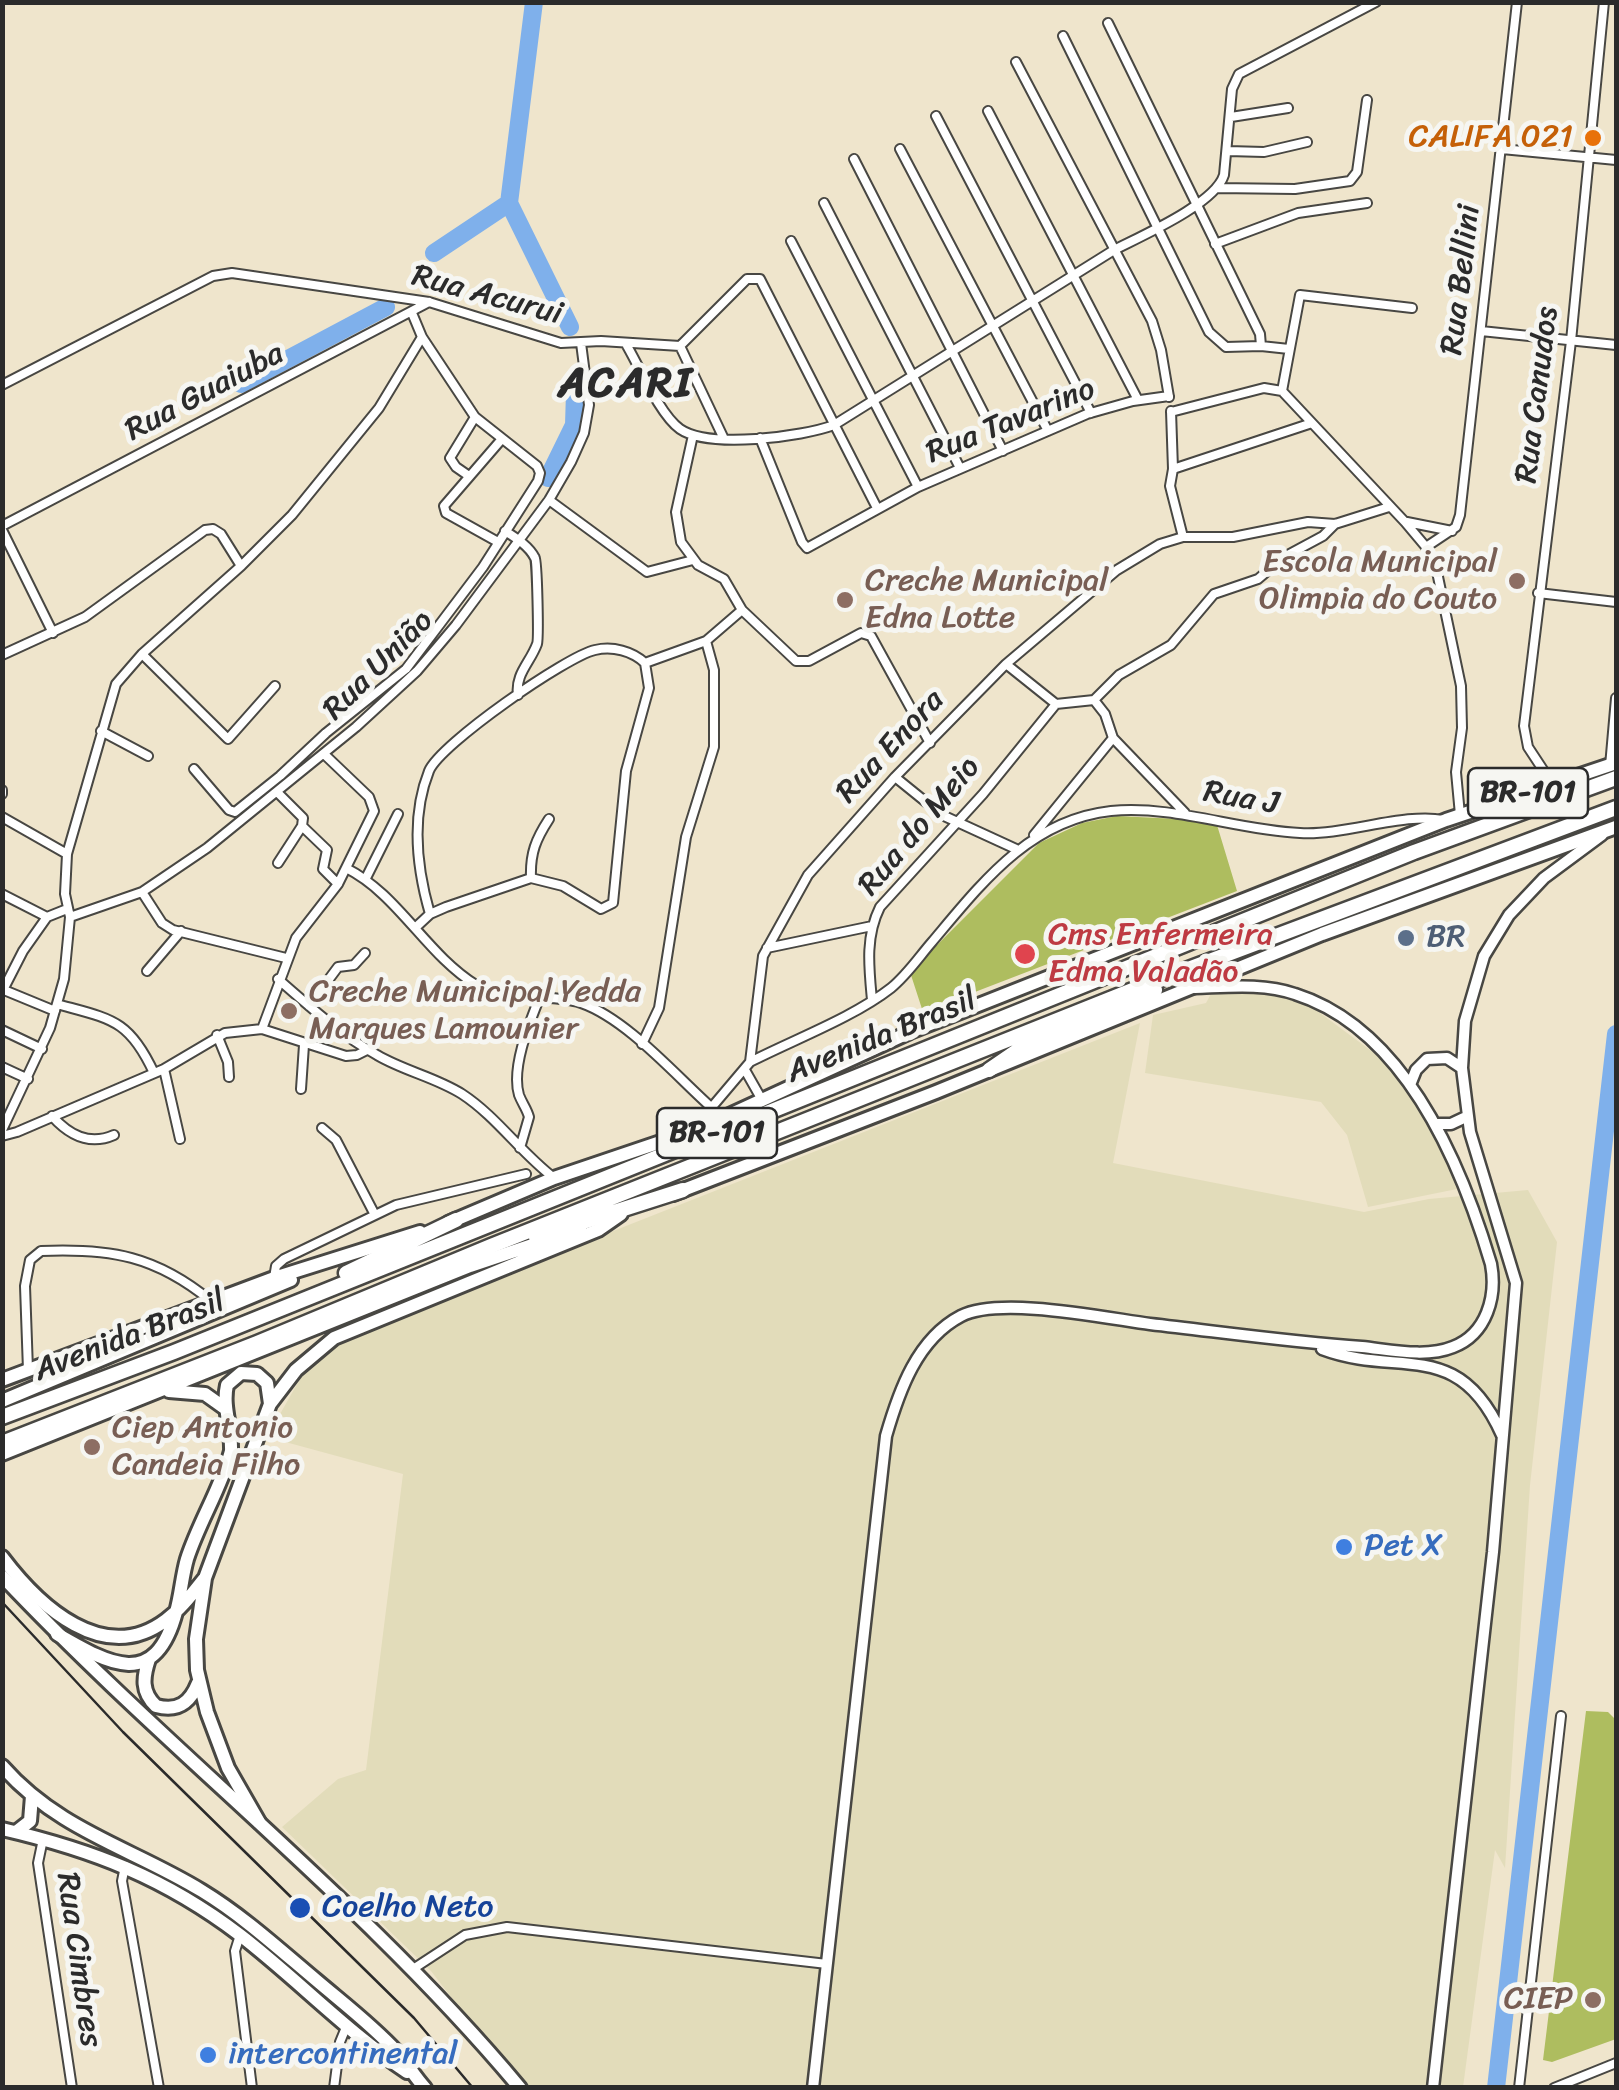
<!DOCTYPE html>
<meta charset="utf-8">
<style>
body{margin:0}
#map{position:relative;width:1619px;height:2090px;overflow:hidden;background:#efe5cc;font-family:Sriracha,sans-serif}
canvas{display:block}
.frame{position:absolute;inset:0;border:5px solid #2b2b2b;pointer-events:none}
</style>
<div id="map">
<canvas width="1619" height="2090"></canvas>
<div class="frame"></div>
</div>
<script>
const c = document.querySelector('canvas').getContext('2d');
c.lineJoin = 'round';
function paint(path, color) {
  c.fillStyle = color;
  c.fill(path, 'evenodd');
}
function strokePath(path, color, width, dash) {
  c.strokeStyle = color;
  c.lineWidth = width;
  c.lineCap = dash ? 'butt' : 'round';
  c.setLineDash(dash || []);
  c.stroke(path);
}
function label(font, color, halo, rows, align = 'center') {
  c.font = font + ' Sriracha,sans-serif';
  c.lineWidth = 10;
  c.setLineDash([]);
  c.textBaseline = 'middle';
  c.strokeStyle = halo;
  c.fillStyle = color;
  for (const [text, x, y, turn = 0] of rows) {
    c.save();
    c.translate(x, y);
    c.rotate((+turn || 0) * Math.PI / 180);
    c.textAlign = isNaN(turn) ? turn : align;
    if (halo) c.strokeText(text, 0, 0);
    c.fillText(text, 0, 0);
    c.restore();
  }
}
paint(new Path2D(`
 M1213,990l59,2 25,8 19,10 77,57 31,45 33,77 -89,18 -21,-72 -26,-33 -176,-29 8,-58 53,-12z
 M1140,1023l-27,140 251,49 65,-13 99,-9 29,52 -27,243 -25,383 -10,-18 -32,237h-943l-89,-116 -149,-144 56,-48 28,-9 37,-296 -136,-37 42,-74 41,-28z`), '#e2dcba');
paint(new Path2D(`
 M1117,816l61,3 39,6 20,66 -314,121 -13,-40 129,-129 43,-20z
 M1586,1711l22,1 8,8v319l-64,23 -9,-2z`), '#aebd5f');
strokePath(new Path2D(`
 M534,2l-25,201 61,124
 M434,253l75,-50
 M241,384l145,-77
 M548,478l26,-53 1,-33
 M1496,2088l120,-1054`), '#7fb0eb', 18);
const minor = new Path2D(`
 M1063,36l146,296 17,15 35,-1 -1,-12 -152,-311
 M1016,62l136,259 9,29 8,47
 M988,111l150,289
 M936,116l155,297
 M1231,117l57,-9
 M900,149l148,282
 M1502,149l114,11
 M1228,151l36,1 43,-10
 M854,159l149,292
 M1217,188l78,1 55,-8 7,-9 10,-72
 M824,203l136,265
 M791,241l127,246
 M1215,244l83,-31 69,-10
 M1481,331l135,14
 M626,344c13,22 34,71 54,85 29,20 122,8 154,-4l280,-175c27,-14 101,-46 110,-75l8,-86 7,-15 137,-72
 M680,346l67,-67h13l117,229
 M680,346l44,93
 M1261,346l28,3
 M2,385l211,-109 19,-3 197,29 132,41 40,-2 79,5
 M1282,391l18,-96 112,13
 M1171,411l2,58 -3,17 13,51
 M1171,412l93,-24 18,3 123,131 21,25 11,25 24,114 1,42 -6,44 4,43
 M693,435l-17,77 5,30 17,23 26,14 18,31 54,51h13l52,-28 10,3 59,107
 M760,438l42,104 5,6 111,-61 169,-73 46,-13 36,-5
 M1173,469l139,-46
 M469,476l-13,-9 -6,-9 25,-41
 M549,500l98,72 46,-12
 M1407,522l45,9
 M2,526l427,-224
 M2,530l51,103
 M505,531c11,7 24,15 30,27 2,3 4,81 2,86 -7,19 -22,30 -19,51
 M498,542l-52,-29 -2,-7 57,-66
 M1426,547l30,-20 4,-12 57,-513
 M1538,593l78,9
 M142,654l86,85 47,-53
 M2,655l83,-38 120,-87 8,-1 8,5 20,32
 M645,663l61,-22 36,-31
 M1006,664l50,40 38,-4 11,14 8,24 72,75
 M1094,700l25,-25 52,-30 43,-51 44,-15 26,-22 39,-21 12,-12
 M101,731l47,25
 M1610,766l6,-68
 M194,769l35,41 6,2 45,-36 46,-43 80,-64 77,-102 55,-86 2,-8 -3,-7 -62,-49 -53,-80 -10,-24
 M895,777l47,38 74,34
 M1553,785l-25,-38 -4,-21 47,-385 33,-339
 M2,790v4
 M277,792l26,26 -1,8 -24,37
 M2,817l65,37
 M302,826l25,24 -4,19 15,15
 M1034,835l79,-97
 M346,868c52,26 80,86 130,117 31,20 71,7 105,18 46,16 94,72 131,105
 M366,878l32,-64
 M531,878c-1,-25 5,-39 18,-59
 M142,892l20,31 11,7 113,28
 M2,894l45,23 20,-8
 M430,914c-13,-45 -19,-98 -1,-143 11,-27 138,-115 166,-121 18,-4 37,1 50,13
 M70,917l72,-25 65,-44 149,-121 61,-56 39,-46 93,-125 22,-38 13,-29 5,-28 -8,-62
 M415,928l15,-14 16,-7 85,-29 32,8 38,23 12,-6 13,-132 23,-83 -4,-25
 M767,948l105,-22
 M147,971l34,-40
 M278,979c31,27 63,56 99,76 27,16 58,22 85,39 35,23 58,58 92,84
 M4,990l51,21
 M2,992l21,-41 24,-34
 M872,1000c-3,-32 -7,-63 8,-93l103,-113 73,-90
 M57,1004c54,15 72,15 97,69
 M309,1006l29,-39 16,-2 11,-12
 M262,1029l34,-91 42,-54 36,-73 -5,-14 -45,-43
 M2,1030l40,19
 M217,1035l11,27 1,15
 M642,1044l17,-36 27,-171 28,-90v-77l-8,-29
 M750,1062c43,-22 104,-45 141,-74 16,-13 28,-31 41,-46 49,-58 97,-122 179,-131 64,-6 125,19 189,22 44,3 105,-21 143,-13
 M2,1067l26,12
 M164,1069l16,70
 M745,1070l17,30
 M301,1089l3,-44
 M52,1116c17,19 37,30 62,19
 M695,1127l55,-65 13,-106 45,-81 87,-98 111,-113 111,-94 43,-26 23,-7h50l75,-15 27,2 54,-17
 M322,1128l14,12 39,75
 M2,1130l48,-102 14,-49 6,-62 -5,-23 2,-40 49,-170 26,-30 99,-88 51,-51 87,-107 43,-71
 M2,1136l15,-4 147,-63 61,-36 37,-4 84,27 11,-1 10,-5
 M520,1148l9,-31c-2,-8 -7,-14 -10,-22 -8,-27 10,-71 20,-96
 M274,1278l2,-12 8,-7 112,-54 130,-31
 M28,1370l-3,-84 5,-26 11,-9c70,-3 115,5 170,50
 M43,1839l-5,24 34,225
 M125,1866l-3,15 37,207
 M240,1935l-5,16 17,137
 M413,1969l52,-34 42,-8 320,37
 M334,2088l6,-46 7,-17
 M1519,2088l42,-372
 M1554,2088l62,-25`);
const tertiary = new Path2D(`
 M1410,1085l6,-15 11,-11 20,-1 15,10
 M1435,1124h16l17,-8
 M1322,1349c77,29 136,-13 180,86
 M813,2088l73,-652c13,-45 31,-97 75,-120 39,-20 144,2 189,8 71,8 141,18 212,23 29,3 64,11 91,0 34,-13 44,-51 38,-83 -30,-101 -86,-235 -196,-270 -32,-11 -67,-7 -100,-6
 M1433,2088l60,-536 23,-269 -46,-151 -8,-64 3,-47 19,-65 25,-41 35,-37 58,-43`);
const primary = new Path2D(`
 M2,1576c167,177 362,325 518,512
 M2,1766c57,65 130,82 200,125 41,25 77,58 114,89 27,23 56,45 80,71 11,12 18,25 29,37
 M2,1829c91,21 163,49 238,106 57,44 107,97 167,137
 M16,1832l14,-11 2,-25`);
const trunk = new Path2D(`
 M673,1194l263,-102 386,-158 294,-107
 M448,1223l106,-45 145,-49 211,-97 536,-212 170,-57
 M2,1380l272,-102 146,-46
 M169,1391l36,3 21,15
 M2,1401l289,-121
 M2,1454l468,-188 110,-37
 M2,1557c37,49 102,110 164,63 15,-11 26,-26 38,-41
 M57,1634c52,30 98,57 119,-22 5,-17 6,-36 11,-53 12,-37 34,-71 44,-108 1,-23 -9,-44 -4,-66l14,-12 16,1 10,9 3,21
 M149,1659c-6,18 -8,33 7,47 22,6 34,-3 42,-23
 M259,1822l-31,-54 -21,-56 -10,-42 -1,-31 9,-61 65,-174 26,-34 38,-32 264,-108 23,-16`);
const motorway = new Path2D(`
 M989,1070l38,-26 128,-54
 M536,1237l147,-47
 M346,1273l110,-53
 M2,1417l172,-65 1240,-500 202,-74
 M2,1443l255,-100 234,-97 644,-257 481,-181`);
strokePath(minor, '#484743', 12);
strokePath(tertiary, '#484743', 15);
strokePath(primary, '#484743', 18);
strokePath(trunk, '#484743', 18);
strokePath(motorway, '#484743', 19);
strokePath(minor, '#fff', 8);
strokePath(tertiary, '#fff', 10);
strokePath(primary, '#fff', 12);
strokePath(trunk, '#fff', 12);
strokePath(motorway, '#fff', 14);
strokePath(new Path2D(`
 M2,1602l121,130 291,286 59,70`), '#2b2b2b', 2.5);
for (const [x, y, r, color] of [
 [1593,138,10,"#e8710a"],
 [1517,581,10,"#8d6e63"],
 [845,600,10,"#8d6e63"],
 [1406,938,10,"#5c6f8a"],
 [1025,954,12,"#e0444e"],
 [289,1011,10,"#8d6e63"],
 [92,1447,10,"#8d6e63"],
 [1344,1547,10,"#3f7fe0"],
 [300,1908,12,"#1a4fb4"],
 [1593,2000,10,"#8d6e63"],
 [208,2055,10,"#3f7fe0"]
]) {
  const dot = new Path2D();
  dot.arc(x, y, r, 0, 2 * Math.PI);
  c.fillStyle = color;
  c.fill(dot);
  strokePath(dot, '#f6f6f2', 4);
}
for (const [x, y, w] of [
 [1528,793,120],
 [717,1133,120]
]) {
  const box = new Path2D();
  box.roundRect(x - w / 2, y - 25, w, 50, 8);
  c.fillStyle = '#f6f6f2';
  c.fill(box);
  strokePath(box, '#2b2b2b', 2.5);
}
label('bold 30px', '#2b2b2b', null, [
 ["BR-101",1528,793],
 ["BR-101",717,1133]
]);
label('32px', '#c56008', '#f6f6f2', [
 ["CALIFA 021",1573,138]
], 'right');
label('32px', '#2b2b2b', '#f6f6f2', [
 ["Rua Bellini",1462,280,-83],
 ["Rua Acurui",487,296,15],
 ["Rua Guaiuba",205,393,-28],
 ["Rua Canudos",1538,395,-83],
 ["Rua Tavarino",1011,422,-22],
 ["Rua União",379,666,-45],
 ["Rua Enora",891,747,-47],
 ["Rua J",1241,799,10],
 ["Rua do Meio",920,827,-50],
 ["Avenida Brasil",882,1037,-22],
 ["Avenida Brasil",130,1337,-21],
 ["Rua Cimbres",78,1960,82]
]);
label('32px', '#785e54', '#f6f6f2', [
 ["Escola Municipal",1497,563,"right"],
 ["Olimpia do Couto",1497,600,"right"],
 ["Creche Municipal",865,582],
 ["Edna Lotte",865,619],
 ["Creche Municipal Yedda",309,993],
 ["Marques Lamounier",309,1030],
 ["Ciep Antonio",112,1429],
 ["Candeia Filho",112,1466],
 ["CIEP",1573,2000,"right"]
], 'left');
label('32px', '#be3a42', '#f6f6f2', [
 ["Cms Enfermeira",1048,936],
 ["Edma Valadão",1048,973]
], 'left');
label('32px', '#4e5e75', '#f6f6f2', [
 ["BR",1426,938]
], 'left');
label('32px', '#366cbe', '#f6f6f2', [
 ["Pet X",1364,1547],
 ["intercontinental",228,2055]
], 'left');
label('32px', '#164399', '#f6f6f2', [
 ["Coelho Neto",322,1908]
], 'left');
c.letterSpacing = '2.5px';
label('bold 42px', '#2b2b2b', '#f6f6f2', [
 ["ACARI",626,385]
]);
c.letterSpacing = '0px';
</script>
